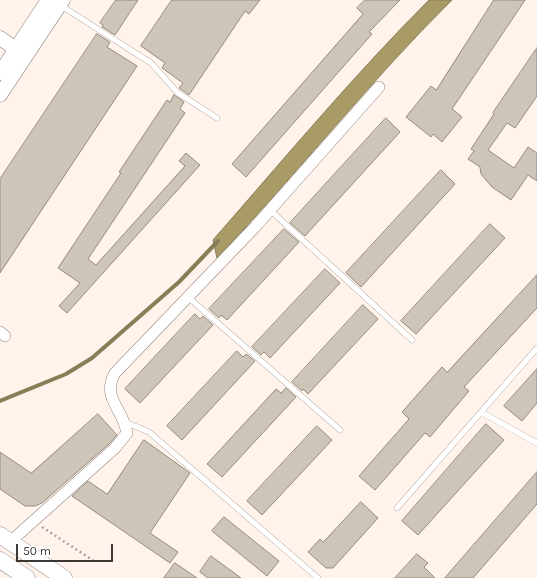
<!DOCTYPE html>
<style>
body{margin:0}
#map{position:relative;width:537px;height:578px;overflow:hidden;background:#fff3ec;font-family:Karla,sans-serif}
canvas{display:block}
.scale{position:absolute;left:16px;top:544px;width:97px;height:18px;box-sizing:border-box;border:2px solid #3d3834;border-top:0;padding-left:5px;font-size:12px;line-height:14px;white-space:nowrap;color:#3d3834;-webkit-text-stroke:3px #fff;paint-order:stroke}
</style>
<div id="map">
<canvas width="537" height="578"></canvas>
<div class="scale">50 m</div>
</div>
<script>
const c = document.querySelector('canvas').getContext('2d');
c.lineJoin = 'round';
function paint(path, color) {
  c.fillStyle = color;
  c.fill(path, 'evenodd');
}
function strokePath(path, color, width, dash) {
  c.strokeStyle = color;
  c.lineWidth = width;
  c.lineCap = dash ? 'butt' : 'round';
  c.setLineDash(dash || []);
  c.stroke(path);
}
const water = new Path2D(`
 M429,0h23c-83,82 -155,174 -235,258l-4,-18c71,-81 140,-164 216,-240z`);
paint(water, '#a99b66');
strokePath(water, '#897d57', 1);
strokePath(new Path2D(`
 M0,401l66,-27 26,-16 87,-76 39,-41`), '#897d57', 4);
const building = new Path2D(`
 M116,0h22l-23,35 -13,-8 1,-2 -3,-2z
 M172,0h88l-11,14 -4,-3 -56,84 -10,-7 4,-5 -21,-15 3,-5 -24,-17z
 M365,0h35l-31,32 3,2 -126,143 -14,-13 131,-150 -6,-6z
 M494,0h31l-73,109 10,8 -20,25 -9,-8 -2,3 -25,-20 25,-31 5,4z
 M97,34l13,8 -3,5 30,19 -137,207v-94z
 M537,48v48l-22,32 -8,-5 -19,27 26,18 14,-21 9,6v28l-9,-6 -17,25 -19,-13 -11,-13 -1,-7 -12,-8 6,-8 -3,-2 23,-35 -1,-1z
 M174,95l10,7 -4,7 5,4 -97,146 8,6 89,-99 -6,-5 7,-8 14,12 -133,148 -8,-7 21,-23 -22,-15 63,-95 -2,-1 48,-72 3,2z
 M386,118l14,14 -95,104 -15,-13z
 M441,170l14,14 -94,103 -15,-14z
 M490,224l15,14 -89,96 -15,-13z
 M284,229l15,13 -72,78 -6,-5 -2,3 -10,-9z
 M325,269l15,14 -70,75 -6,-6 -3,3 -9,-8z
 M537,275v33l-73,79 5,4 -39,46 -5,-4 -50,57 -16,-14 50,-57 -7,-7 40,-45 5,5z
 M363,305l15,14 -70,75 -5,-5 -1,2 -10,-9z
 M195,314l5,5 3,-3 10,9 -73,78 -15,-14z
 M237,351l6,6 3,-3 9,7 -73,79 -15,-14z
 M537,369v34l-15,18 -18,-15z
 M286,388l10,9 -74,80 -15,-13 69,-75 5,4z
 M98,414l19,21 -7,8 -68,60 -7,3h-10l-25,-17v-37l31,21z
 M486,424l18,16 -86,95 -16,-14z
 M317,426l15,14 -70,75 -15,-14z
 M144,440l46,33 -40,60 28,19 -8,11 -98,-67 16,-15 19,13z
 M537,472v32l-64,74h-28z
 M361,502l17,16 -45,50h-7l-18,-16 12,-13 3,3z
 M224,517l55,44 -12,15 -55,-45z
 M417,554l11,9 -4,4 11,11h-40z
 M211,556l30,22h-33l-8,-6z
 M175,563l22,15h-33z`);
paint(building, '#cec5b9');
strokePath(building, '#948b80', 1);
const service = new Path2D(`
 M60,5l91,58 27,30 39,25
 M270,210l142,130
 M188,297l152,133
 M481,412l56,31
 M125,422l24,10 169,146
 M397,508l140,-160`);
const minor = new Path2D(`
 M0,332l5,4
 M10,542l105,-94 12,-15c-4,-25 -26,-35 -12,-60l140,-146 124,-140`);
const tertiary = new Path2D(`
 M0,38l23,16
 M0,73l48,-73
 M0,95l63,-95`);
const secondary = new Path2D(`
 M0,535l64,43
 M0,560l27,18`);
strokePath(service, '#93867e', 6);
strokePath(minor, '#93867e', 12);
strokePath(tertiary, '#93867e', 15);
strokePath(secondary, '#93867e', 17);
strokePath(new Path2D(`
 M42,527l52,34`), '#aba29c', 2.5, [2, 3]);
strokePath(service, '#fff', 5.5);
strokePath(minor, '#fff', 11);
strokePath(tertiary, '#fff', 14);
strokePath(secondary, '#fff', 16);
</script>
